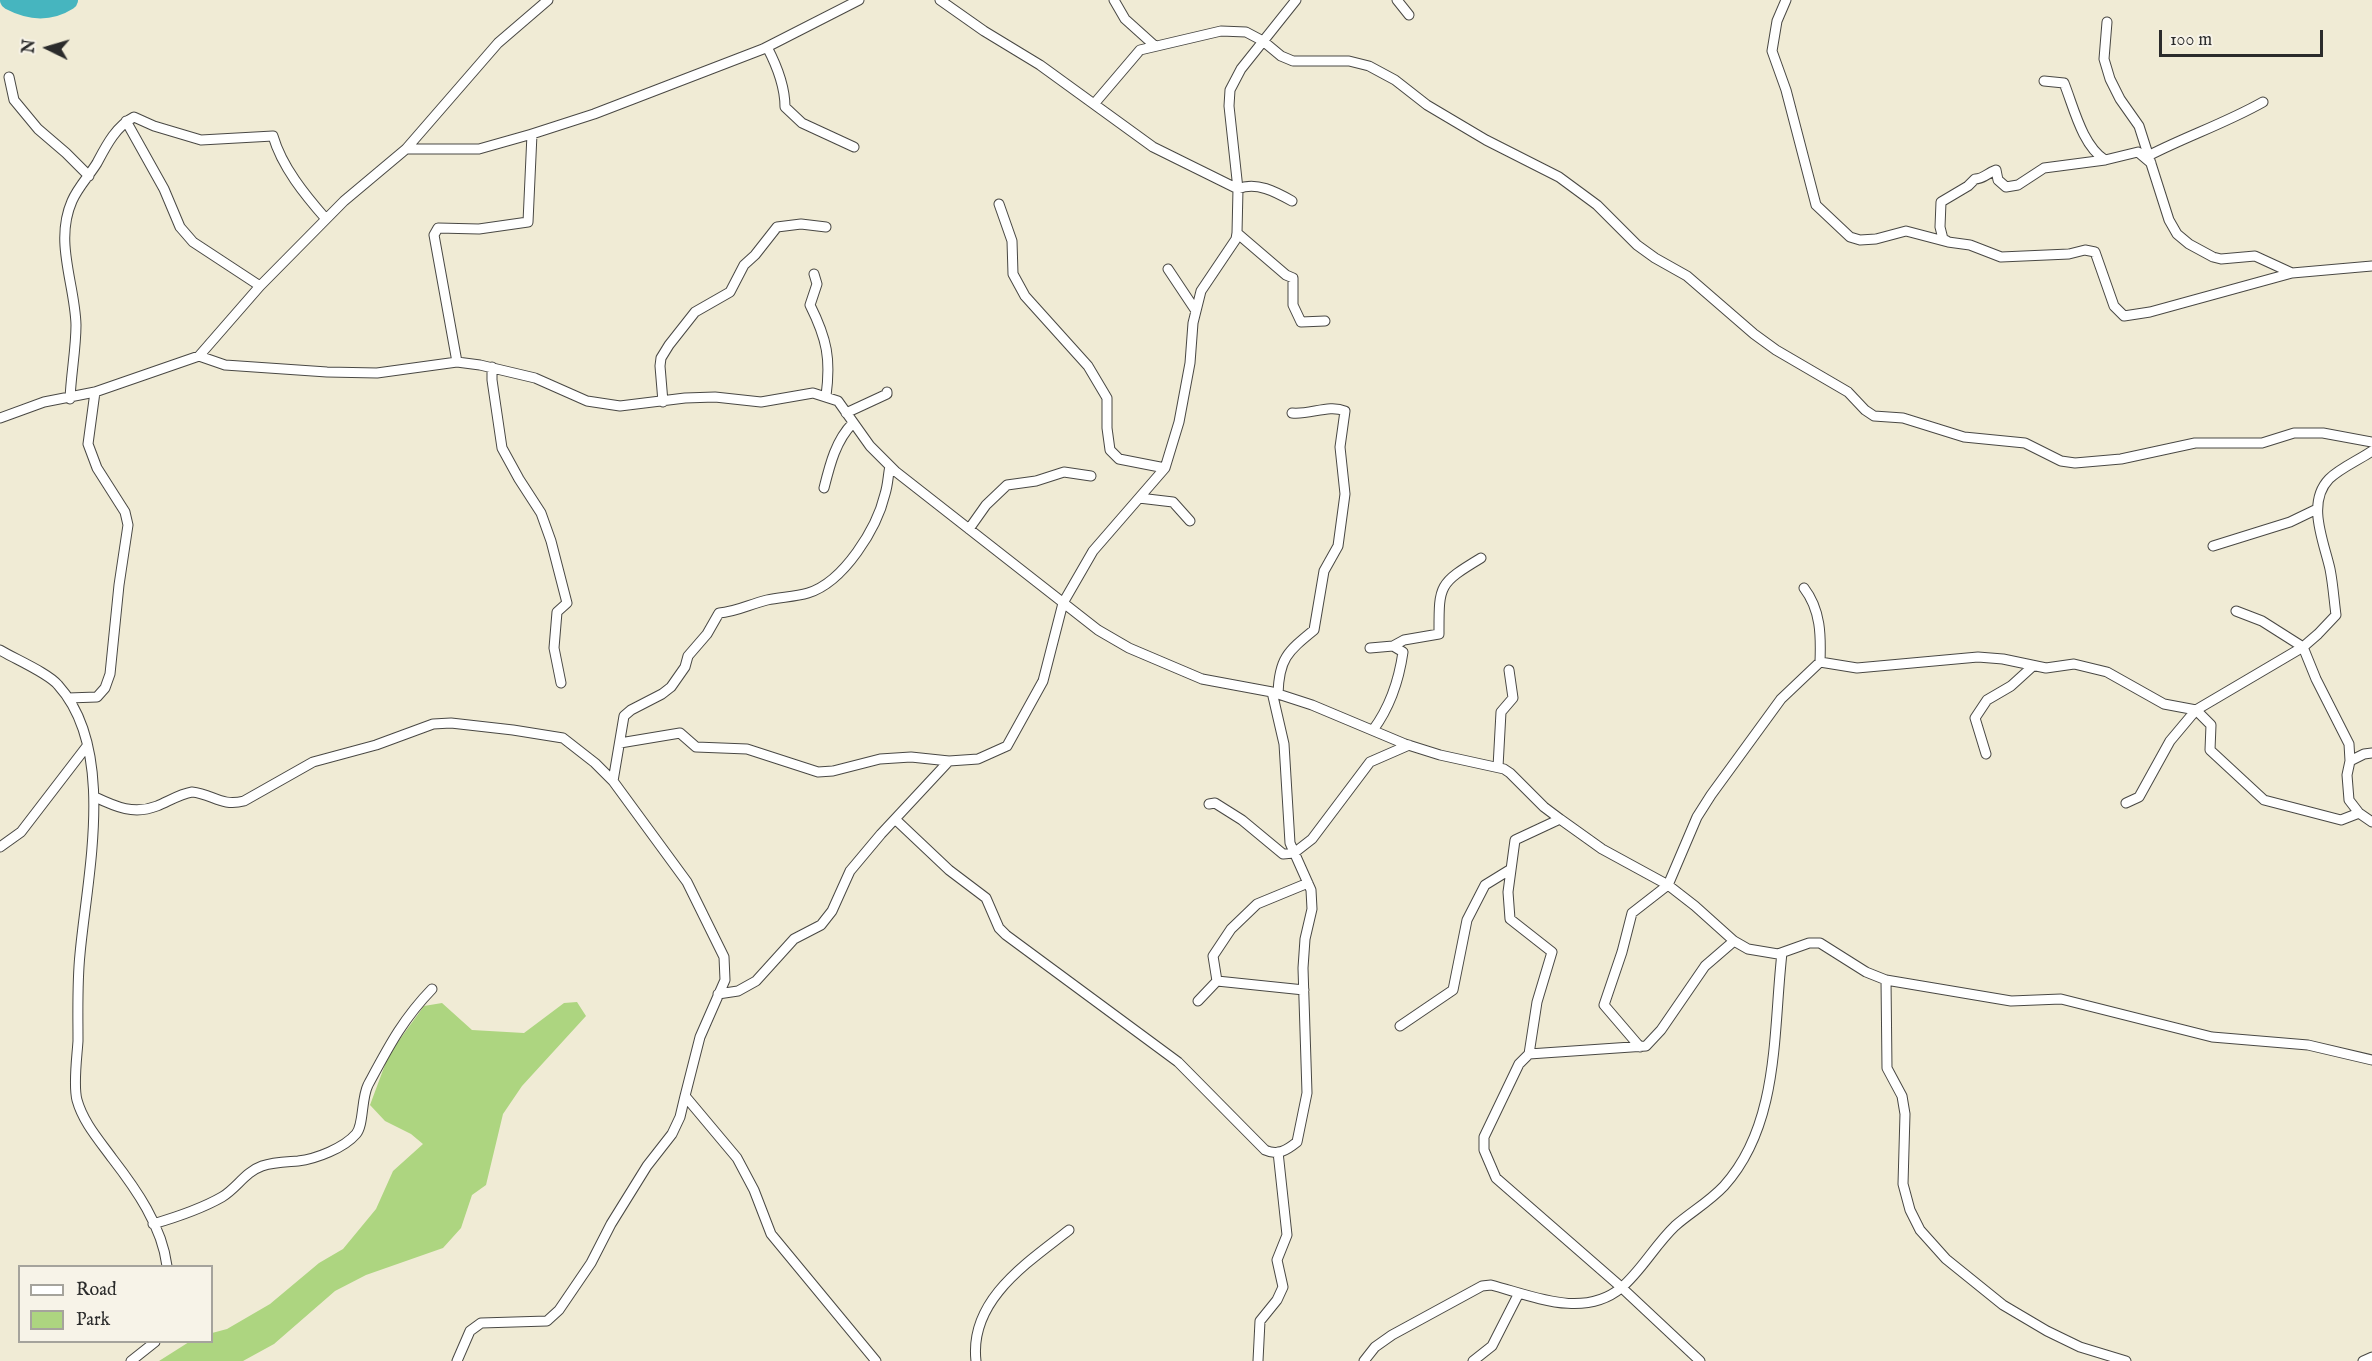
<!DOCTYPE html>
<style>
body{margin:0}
#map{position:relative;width:2372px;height:1361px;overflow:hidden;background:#f0ebd5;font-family:"IM FELL English",serif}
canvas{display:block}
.legend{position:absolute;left:18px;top:1265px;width:195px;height:78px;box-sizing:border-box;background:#f7f3e8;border:2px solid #a5a39c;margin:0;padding:8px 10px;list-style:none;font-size:18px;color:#2b2b2b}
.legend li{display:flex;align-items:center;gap:12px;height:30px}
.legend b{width:30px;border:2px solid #a5a39c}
.north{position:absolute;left:18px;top:18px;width:60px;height:60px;-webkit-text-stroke:4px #f7f3e8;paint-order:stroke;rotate:275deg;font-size:16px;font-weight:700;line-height:24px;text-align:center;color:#2b2b2b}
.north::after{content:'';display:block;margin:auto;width:21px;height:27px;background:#2b2b2b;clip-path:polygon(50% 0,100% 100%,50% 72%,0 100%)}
.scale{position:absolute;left:2159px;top:30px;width:164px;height:27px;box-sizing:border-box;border:3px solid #2b2b2b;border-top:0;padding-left:8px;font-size:18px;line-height:21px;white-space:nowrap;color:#2b2b2b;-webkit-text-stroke:4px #f7f3e8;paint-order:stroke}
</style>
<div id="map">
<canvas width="2372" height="1361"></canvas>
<ul class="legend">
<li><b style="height:8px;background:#fff"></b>Road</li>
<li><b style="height:16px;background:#add580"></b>Park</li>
</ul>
<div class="north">N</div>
<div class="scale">100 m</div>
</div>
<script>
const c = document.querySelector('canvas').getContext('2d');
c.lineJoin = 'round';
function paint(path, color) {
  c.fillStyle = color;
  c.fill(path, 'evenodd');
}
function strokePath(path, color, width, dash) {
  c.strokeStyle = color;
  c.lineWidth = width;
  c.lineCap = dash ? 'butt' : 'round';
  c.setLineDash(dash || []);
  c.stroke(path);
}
paint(new Path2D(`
 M577,1002l9,14 -64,70 -19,28 -17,71 -14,10 -11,33 -18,20 -77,27 -31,16 -61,53 -31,17h-84l30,-19h23v-9l15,-4 43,-25 49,-41 24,-14 33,-40 17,-38 30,-27 -12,-10 -26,-13 -15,-16 19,-51 35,-48 18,-3 30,27 52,3 40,-30z`), '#add580');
strokePath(new Path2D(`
 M10,0c19,10 39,12 58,0`), '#46b5bf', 20);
const minor = new Path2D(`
 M940,0l44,31 56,34 113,82 85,42c18,-8 38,3 54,12
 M1114,0l11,19 30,27
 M1397,0l12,15
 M1786,0l-9,21 -5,30 14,39 30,115 34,32 10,3 16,-1 30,-8 42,11 22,3 31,12 68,-3 16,-4 10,2 19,54 10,10 26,-4 142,-39 80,-7
 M2107,22l-3,37 6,20 10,20 19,27 30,94 8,14 12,10 24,13 8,2 34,-3 37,17
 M767,47c10,19 18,39 18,60l17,16 52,24
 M9,77l5,23 24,29 28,24 23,23
 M2044,81l20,2c10,25 18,62 41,77
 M1094,104l46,-54 81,-19 25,1 17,9 18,15 12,5h56l20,5 26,14 32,25 59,35 73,37 38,28 40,40 18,13 32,18 67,58 22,16 72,42 17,18 9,6 29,2 61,19 61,6 36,18 14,2 46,-4 74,-16h67l32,-10h29l49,9
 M126,121l38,68 16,38 13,15 67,44
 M406,149h73l53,-15 62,-20 169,-65 96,-49
 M2150,155c37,-19 76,-32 113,-53
 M999,204l13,37 1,33 12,22 63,70 19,32v30l3,22 9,9 46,9
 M1237,233l49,42 7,3v27l8,17 24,-1
 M1947,241l-4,-2 -3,-12 1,-25 27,-16 7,-7c9,0 12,-6 21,-9l2,10 8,7 12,-2 26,-17 61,-8 33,-8 13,11
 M1168,269l28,42
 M814,274l3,10 -7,21c17,34 21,54 16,91
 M199,356l26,9 102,7 50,1 80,-11 23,3 55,13 52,23 33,5 65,-8 30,-1 46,5 52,-9 25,8 32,45 25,25 203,159 31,18 73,31 70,13 40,13 93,39 35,11 64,14 6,4 34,34 16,12 42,30 66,36 27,21 39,35 14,8 30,5 31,-11h11l46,29 20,8 125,21 50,-2 151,38 96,8 64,15
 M457,362l-23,-127 4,-7 41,1 49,-7 4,-88
 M492,367v13l10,68 17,31 22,34 10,28 16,62 -10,9 -3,36 7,35
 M70,399c1,-25 6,-50 6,-74 -1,-41 -22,-83 -4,-124 6,-14 17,-25 25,-38 9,-17 19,-37 37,-46l20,9 47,14 72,-4c9,31 32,59 53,83
 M663,402l-3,-36 1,-8 8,-13 26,-33 35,-20 14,-27 11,-10 22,-28 24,-3 25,3
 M846,413l41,-19v-2
 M0,418l44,-16 51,-10 104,-36 61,-70 84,-85 62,-52 92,-106 50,-43
 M824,488c6,-24 12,-48 29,-65
 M1139,498l34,4 17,19
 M969,529l17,-24 21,-20 29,-4 28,-9 27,4
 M2213,546l77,-24 27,-13
 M2236,611l26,10 41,26 13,32 33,65 1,17 -3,14 2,25 10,13 13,9
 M1393,646l11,-6 35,-6c0,-49 -1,-50 42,-76
 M1370,648l23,-2 10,6c-4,28 -13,55 -30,78
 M0,650c15,9 48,23 58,35 59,65 29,191 22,269 -3,29 -2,58 -2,87 -1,16 -5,44 -1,59 6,22 22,40 35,58 24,31 50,68 55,108
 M1820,662l37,6 121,-11 25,2 43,9 28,-4 33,8 57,32 32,6 15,15 -1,25 54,50 77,20 18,-7
 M1278,694c1,-35 9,-42 36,-64l10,-59 14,-25 7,-52 -5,-47 5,-36c-16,-7 -35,4 -53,2
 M68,698l29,-1 8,-9 5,-14 9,-89 9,-60 -3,-13 -28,-44 -9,-24 7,-52
 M620,743l60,-10 16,14 51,2 71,23 15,-1 47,-12 31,-2 38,4
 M1986,754l-11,-36 12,-18 24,-14 22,-20
 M2350,761l14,-7 8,-1
 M1498,767l3,-55 12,-14 -4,-28
 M613,781l11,-65 7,-6 31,-16 9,-7 14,-20 3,-11 19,-22 12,-21c17,-1 31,-9 48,-13 13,-3 28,-3 41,-7 36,-11 69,-65 77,-99 3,-9 3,-19 5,-28
 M95,797c21,10 39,18 62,9 12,-5 23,-12 35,-14 21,2 29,15 52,9l69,-39 63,-17 57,-21 18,-1 62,7 50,8 32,25 18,18 74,101 37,75 1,23 -25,57 -15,59 52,62 17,32 17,44 105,127
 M2126,803l13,-6 31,-56 26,-31 107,-63 15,-13 18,-19c-2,-15 -3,-31 -6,-46 -6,-27 -24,-66 -1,-90 11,-11 30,-19 43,-28
 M1209,804l6,-1 27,17 41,34 11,-1 18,-14 58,-77 39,-17
 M895,819l54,51 37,28 13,30 7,7 172,127 87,88c13,6 22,0 32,-8l10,-49 -4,-125 2,-29 7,-30 -1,-19 -21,-47 -6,-99 -12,-52
 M0,847l21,-15 66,-86
 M1886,980l1,88 15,28 3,18 -2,70 7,26 10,20 26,29 57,46 44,26 33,16 46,14
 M1217,981l87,9
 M718,994l20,-3 18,-10 38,-42 27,-14 11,-14 18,-40 31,-37 68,-73 29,-2 29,-13 36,-65 20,-78 30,-52 72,-83 14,-46 11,-59 3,-40 8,-32 35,-52 1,-6 1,-44 -9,-83 1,-16 11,-21 55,-69
 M1198,1001l19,-20 -4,-25 18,-27 26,-25 51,-21
 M1400,1026l53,-36 14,-70 18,-35 26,-16
 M1640,1047l-36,-42 18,-53 10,-39 36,-28 29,-68 14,-22 70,-96 39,-37c1,-26 1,-52 -16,-74
 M1529,1054l8,-52 15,-50 -42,-33 -2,-27 7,-52 45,-21
 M153,1224c24,-7 48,-15 69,-27 15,-9 23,-25 40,-31 12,-4 24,-4 36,-5 18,-2 46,-13 58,-27 8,-9 5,-35 12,-49 20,-37 34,-65 64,-96
 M131,1361l24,-19
 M457,1361l13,-30 11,-8 66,-2 12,-11 32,-47 20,-39 36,-58 25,-32 8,-17 5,-21
 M976,1361c-7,-61 51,-98 93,-131
 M1258,1361l2,-40 17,-21 6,-13 -6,-27 10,-25 -9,-83
 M1364,1361l11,-14 17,-12 90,-49 9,-1c42,11 92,34 130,3 21,-18 34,-43 54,-62 16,-14 34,-24 49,-40 56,-62 49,-155 58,-233
 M1473,1361l19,-15 27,-53
 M1700,1361l-79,-74 -125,-109 -12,-28v-13l35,-73 10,-10 117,-8 15,-16 44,-64 29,-25
 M2363,1361l9,-4`);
strokePath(minor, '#494844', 11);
strokePath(minor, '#fff', 9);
</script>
